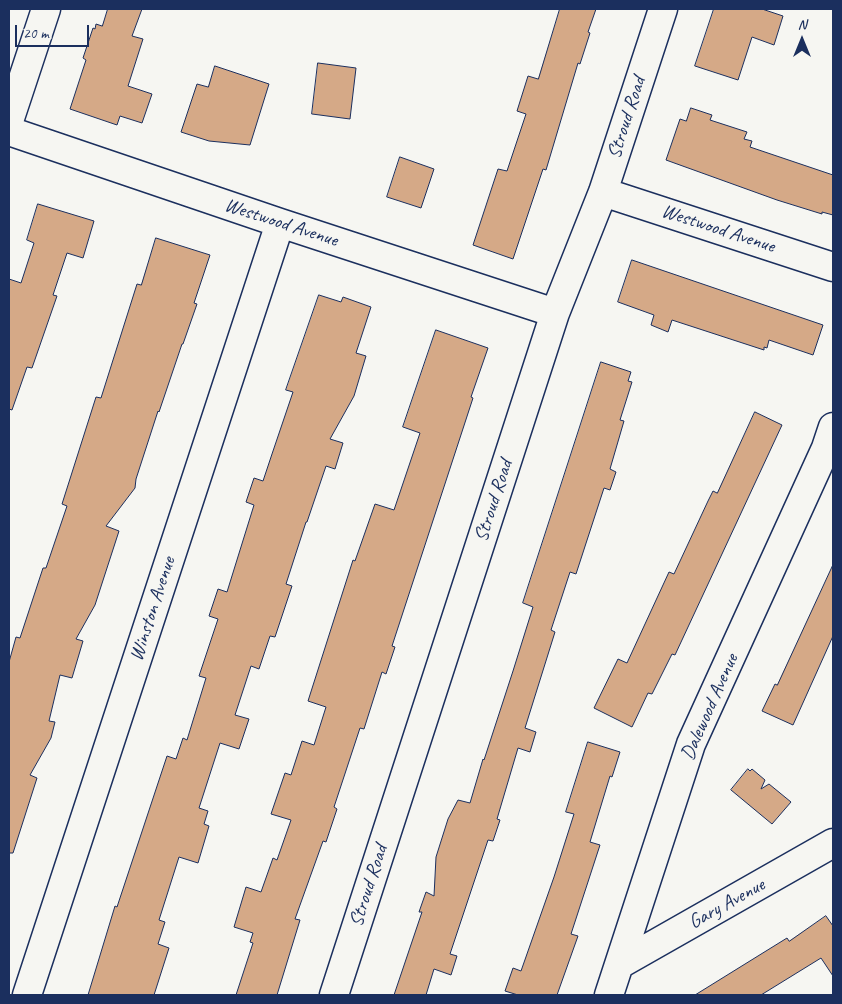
<!DOCTYPE html>
<style>
body{margin:0}
#map{position:relative;width:842px;height:1004px;overflow:hidden;background:#f6f6f2;font-family:Caveat,sans-serif}
canvas{display:block}
.frame{position:absolute;inset:0;border:10px solid #1b2f5e;pointer-events:none}
.north{position:absolute;left:777px;top:15px;width:50px;height:50px;-webkit-text-stroke:4px #f6f6f2;paint-order:stroke;rotate:0deg;font-size:14px;font-weight:700;line-height:20px;text-align:center;color:#1b2f5e}
.north::after{content:'';display:block;margin:auto;width:18px;height:22px;background:#1b2f5e;clip-path:polygon(50% 0,100% 100%,50% 72%,0 100%)}
.scale{position:absolute;left:15px;top:25px;width:74px;height:22px;box-sizing:border-box;border:2px solid #1b2f5e;border-top:0;padding-left:6px;font-size:15px;line-height:18px;white-space:nowrap;color:#1b2f5e;-webkit-text-stroke:4px #f6f6f2;paint-order:stroke}
</style>
<div id="map">
<canvas width="842" height="1004"></canvas>
<div class="frame"></div>
<div class="north">N</div>
<div class="scale">20 m</div>
</div>
<script>
const c = document.querySelector('canvas').getContext('2d');
c.lineJoin = 'round';
function paint(path, color) {
  c.fillStyle = color;
  c.fill(path, 'evenodd');
}
function strokePath(path, color, width, dash) {
  c.strokeStyle = color;
  c.lineWidth = width;
  c.lineCap = dash ? 'butt' : 'round';
  c.setLineDash(dash || []);
  c.stroke(path);
}
function label(font, color, halo, rows, align = 'center') {
  c.font = font + ' Caveat,sans-serif';
  c.lineWidth = 4;
  c.setLineDash([]);
  c.textBaseline = 'middle';
  c.strokeStyle = halo;
  c.fillStyle = color;
  for (const [text, x, y, turn = 0] of rows) {
    c.save();
    c.translate(x, y);
    c.rotate((+turn || 0) * Math.PI / 180);
    c.textAlign = isNaN(turn) ? turn : align;
    if (halo) c.strokeText(text, 0, 0);
    c.fillText(text, 0, 0);
    c.restore();
  }
}
const building = new Path2D(`
 M108,9h34l-10,27 11,3 -15,47 24,8 -10,29 -22,-7 -3,9 -47,-16 16,-49 -3,-2 10,-30 2,1 1,-5 6,2z
 M560,9h36l-8,23 2,1 -10,31 -2,-1 -32,107 -3,-1 -30,90 -40,-14 25,-76 9,2 19,-57 -9,-3 11,-35 10,3z
 M714,9h48l21,7 -9,29 -22,-8 -14,43 -43,-14z
 M318,63l38,5 -6,51 -38,-5z
 M215,66l54,18 -19,61 -41,-4 -28,-9 16,-48 11,3z
 M691,108l21,7 -2,5 37,12 -3,7 8,2 -2,6 83,28v40l-11,-3v2l-45,-14 -111,-40 14,-41 6,2z
 M400,157l34,12 -13,39 -34,-11z
 M38,204l56,17 -11,37 -16,-5 -14,42 4,1 -25,72 -5,-1 -15,43 -3,-1v-130l12,4 13,-40 -7,-3z
 M156,238l54,17 -16,48 3,1 -14,40h-1l-23,68 -1,-1 -22,68 -1,9 -29,38 13,5 -24,74 -19,34 7,2 -11,37 -12,-3 -11,46 6,1 -4,16 -21,37 7,3 -24,75h-4v-191l7,-25 4,1 23,-70h3l21,-62 -5,-2 34,-107 5,1 36,-114 4,1z
 M632,260l191,65 -10,30 -44,-15 -2,8 -3,-1v3l-92,-30 -4,12 -17,-7 3,-10 -36,-13z
 M319,295l22,7 2,-5 28,10 -15,46 10,3 -12,40 -24,43 13,4 -8,26 -9,-3 -19,56h-1l-20,62 6,2 -17,51 -5,-1 -11,33 -8,-3 -16,49 14,4 -10,30 -19,-6 -21,65 9,3 -4,13 5,2 -11,37 -19,-6 -20,63 6,2 -7,22 11,4 -15,47h-66l27,-89 2,1 50,-151 9,3 7,-21 4,2 19,-62 -7,-2 19,-57 -9,-3 9,-27 9,3 27,-87 -8,-3 8,-24 9,3 9,-27 21,-62 -7,-2z
 M436,330l52,18 -17,49 2,1 -81,248 3,1 -9,27 -4,-2 -18,57 -4,-1 -26,79 3,2 -11,33 -3,-1 -28,78 5,1 -23,75h-41l17,-52 -3,-1 3,-9 -19,-6 12,-40 15,5 12,-34 4,2 14,-40 -20,-6 14,-41 6,2 11,-34 12,4 12,-38 -18,-6 45,-141 2,1 20,-57 19,6 26,-77 -17,-6z
 M601,362l30,10 -3,9 4,1 -12,38 4,1 -14,48 6,3 -6,18 -6,-2 -28,86 -6,-2 -19,58 4,2 -30,96 11,4 -6,20 -12,-4 -21,71 3,1 -7,21 -5,-1 -38,114 7,2 -6,19 -17,-6 -8,26h-32l28,-83h-3l7,-20 8,4 2,-39 12,-38 10,-19 12,3 13,-44 1,1 29,-89 20,-64 -10,-4z
 M755,412l27,13 -107,230 -3,-1 -20,40 -4,-1 -16,34 -38,-19 24,-49 9,4 42,-91 5,2 34,-73 5,-10 4,2z
 M833,565v71l-40,89 -31,-14 13,-27 2,1z
 M588,742l32,10 -8,25 -2,-1 -20,66 10,3 -29,89 7,2 -21,59h-39l-13,-4 8,-23 8,3 33,-94 20,-63 -8,-2z
 M748,769l2,2 2,-2 13,11 -4,9 8,-5 22,18 -19,22 -41,-34z
 M826,916l7,10v50l-12,-18 -60,37h-66l92,-57 2,3z`);
paint(building, '#d5a987');
strokePath(building, '#1b2f5e', 1);
const minor = new Path2D(`
 M9,121l37,-112
 M9,131l271,92 275,90
 M603,192l230,75
 M620,964l213,-121
 M27,995l253,-772
 M334,995l221,-682 48,-121 60,-183
 M609,995l82,-251 135,-296 7,-21`);
strokePath(minor, '#1b2f5e', 31);
strokePath(minor, '#f6f6f2', 28);
label('20px', '#1b2f5e', '#f6f6f2', [
 ["Stroud Road",627,118,-72],
 ["Westwood Avenue",281,223,18],
 ["Westwood Avenue",718,229,18],
 ["Stroud Road",494,501,-72],
 ["Winston Avenue",153,609,-72],
 ["Dalewood Avenue",710,707,-66],
 ["Stroud Road",369,886,-72],
 ["Gary Avenue",727,904,-29]
]);
</script>
